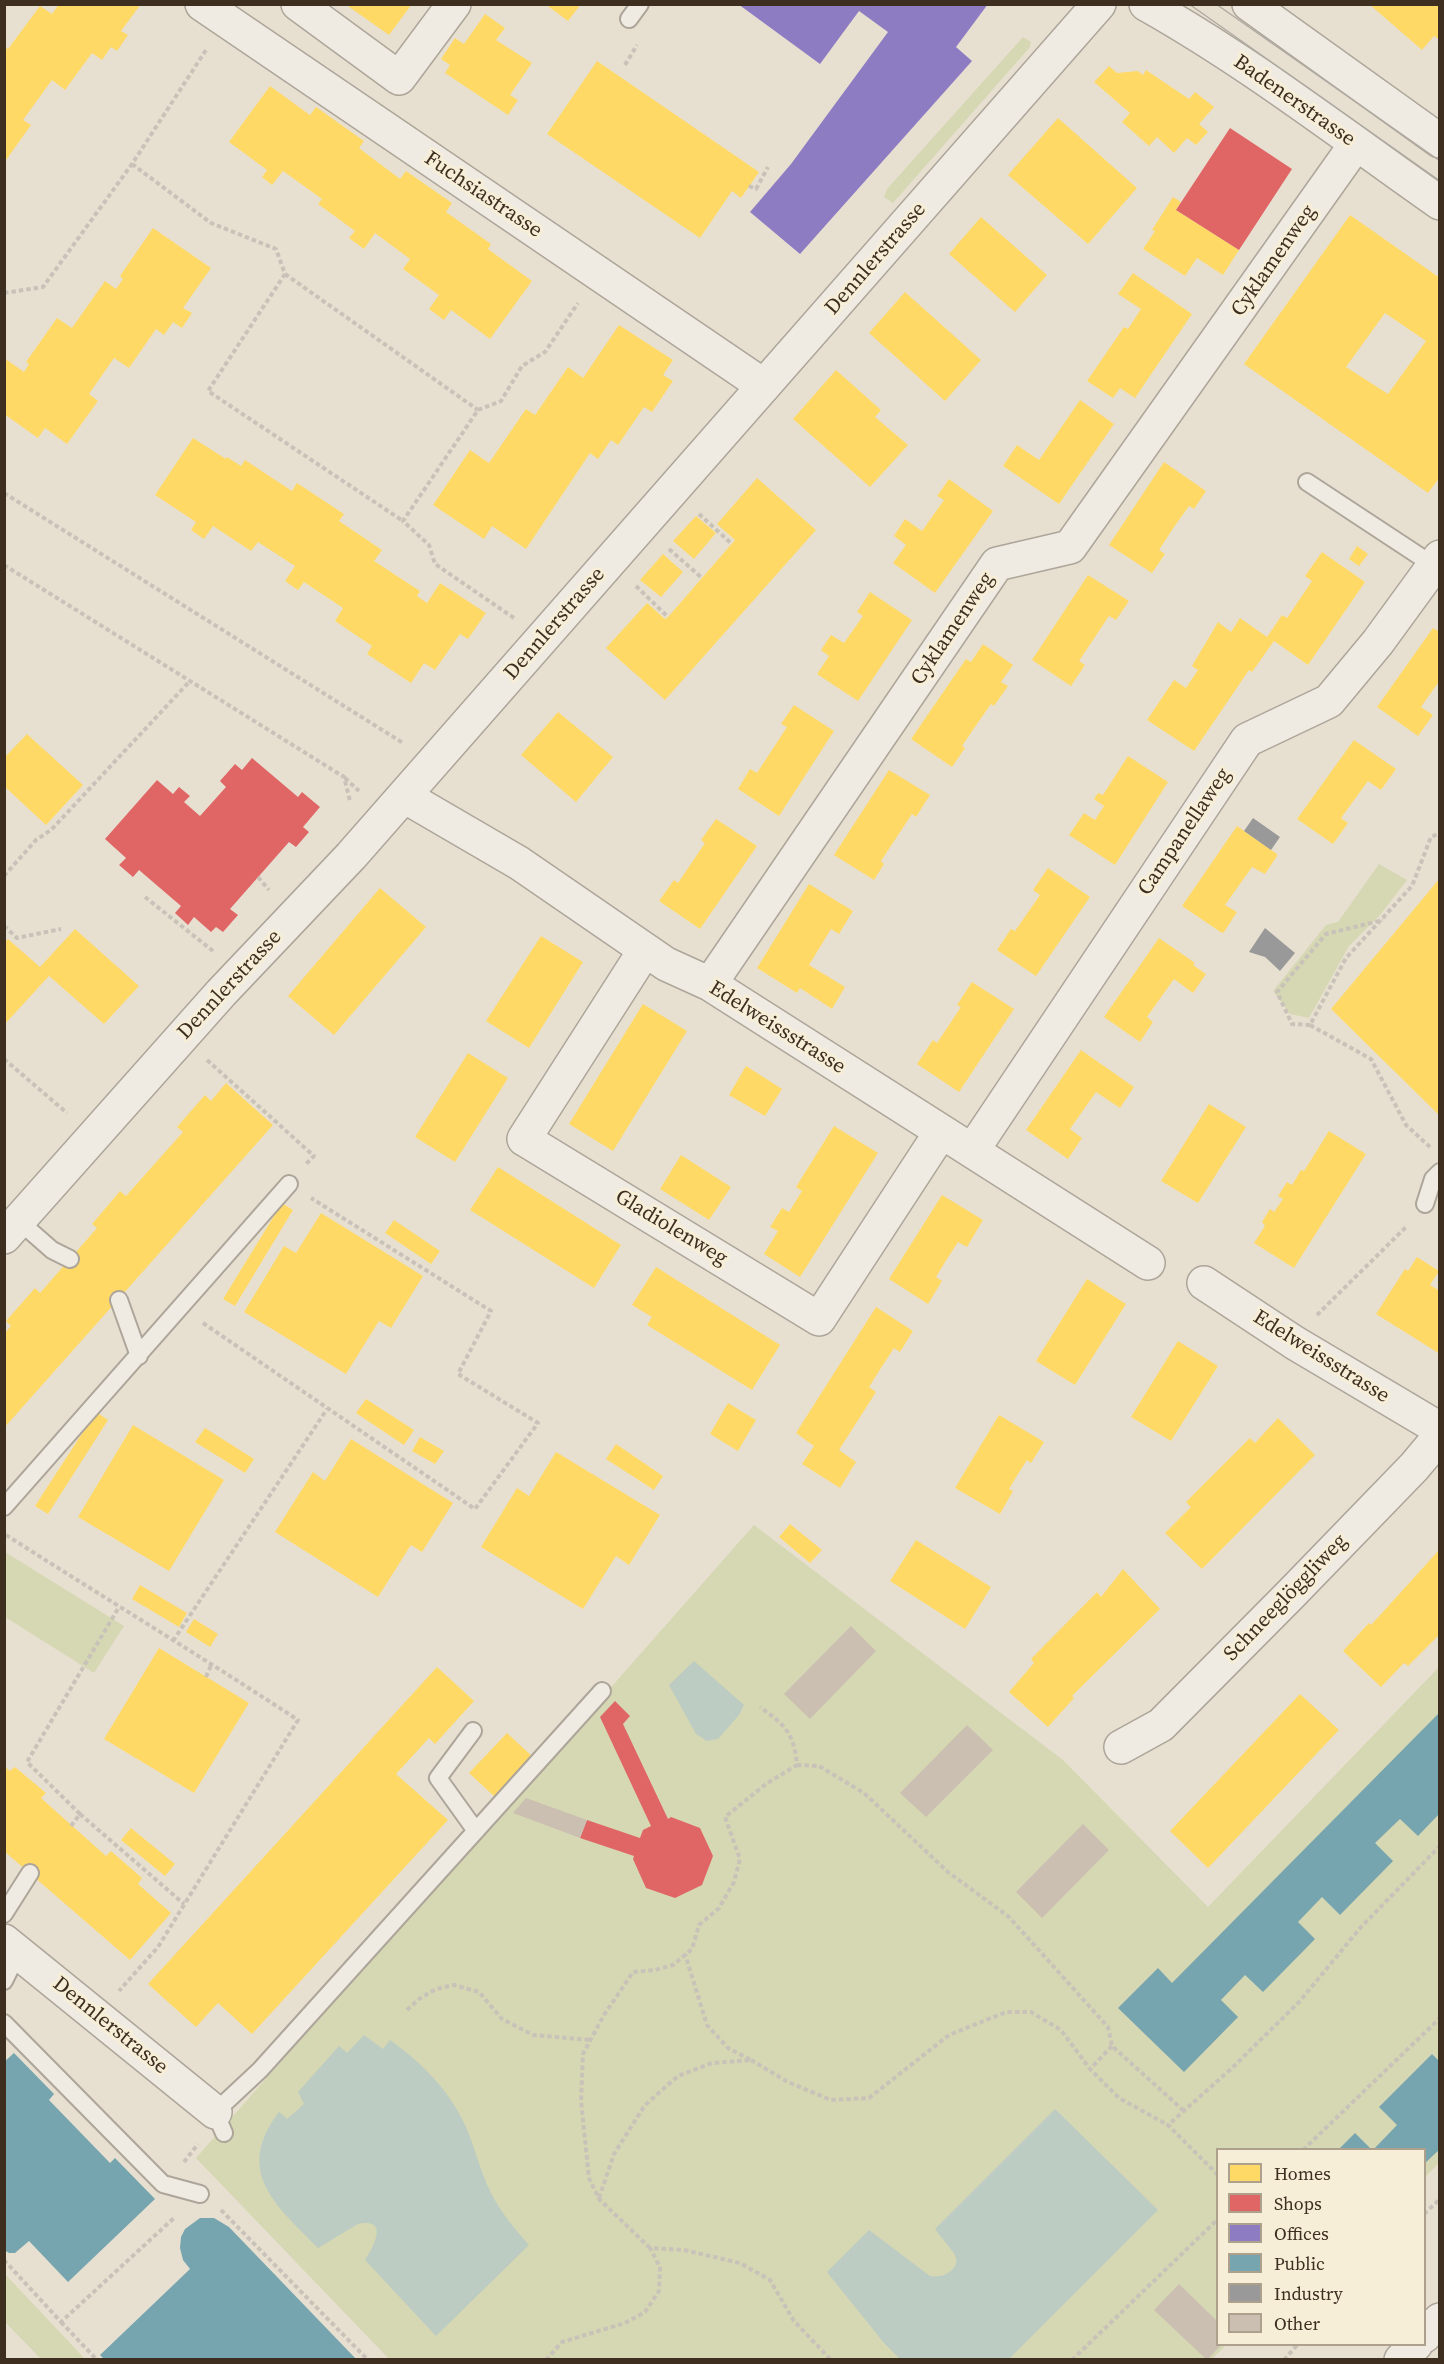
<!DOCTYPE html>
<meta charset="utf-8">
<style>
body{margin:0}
#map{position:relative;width:1444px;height:2364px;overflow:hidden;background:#e7e0d1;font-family:"Source Serif 4",serif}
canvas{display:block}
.frame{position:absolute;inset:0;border:6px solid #3d2e20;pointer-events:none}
.legend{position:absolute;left:1216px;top:2148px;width:210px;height:198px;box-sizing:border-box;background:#f7eed8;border:2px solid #ada18e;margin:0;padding:8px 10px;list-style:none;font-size:18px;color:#3d2e20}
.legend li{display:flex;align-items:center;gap:12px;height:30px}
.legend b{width:30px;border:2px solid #ada18e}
</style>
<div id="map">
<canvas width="1444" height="2364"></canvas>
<div class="frame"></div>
<ul class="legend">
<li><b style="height:16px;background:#ffd966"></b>Homes</li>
<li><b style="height:16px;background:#e06666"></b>Shops</li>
<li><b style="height:16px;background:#8e7cc3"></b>Offices</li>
<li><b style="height:16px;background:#76a5af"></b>Public</li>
<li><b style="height:16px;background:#999"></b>Industry</li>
<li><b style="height:16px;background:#cbbfb2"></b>Other</li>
</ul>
</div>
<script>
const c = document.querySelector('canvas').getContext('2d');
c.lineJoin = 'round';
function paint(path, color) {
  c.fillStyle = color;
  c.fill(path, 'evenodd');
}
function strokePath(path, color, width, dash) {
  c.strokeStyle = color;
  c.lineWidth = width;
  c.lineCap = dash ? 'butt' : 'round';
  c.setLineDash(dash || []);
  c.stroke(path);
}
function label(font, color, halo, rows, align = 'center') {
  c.font = font + ' "Source Serif 4",serif';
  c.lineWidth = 6;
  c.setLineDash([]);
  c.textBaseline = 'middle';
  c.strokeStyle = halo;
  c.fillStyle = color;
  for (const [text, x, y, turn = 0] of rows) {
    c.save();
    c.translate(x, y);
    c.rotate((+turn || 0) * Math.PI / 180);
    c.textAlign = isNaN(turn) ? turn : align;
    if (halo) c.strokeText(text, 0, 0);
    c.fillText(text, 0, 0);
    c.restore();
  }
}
paint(new Path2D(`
 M1023,37l8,5 -1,5 -137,156 -9,-6 3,-8z
 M1379,864l28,16 -27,35 -31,31 -40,72 -19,-4 -17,-23 53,-66 12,-3z
 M754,1525l309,235 145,147 231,-240v496l-14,14 -1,-27h-206v194l8,1 -14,14h-823l-193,-201z
 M5,1552l119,74 -30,47 -89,-56z
 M5,2274l80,85h-44l-36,-37z`), '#d6d7b3');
paint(new Path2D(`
 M694,1661l50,44 -5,10 -21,24 -11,2 -11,-7 -27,-49z
 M364,2035l19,14 7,-9c31,22 59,50 75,85 10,22 15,46 26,68 10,20 24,36 38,52l-93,91 -71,-76c8,-12 25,-43 -7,-36l-40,24c-41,-42 -85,-76 -39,-136l8,7 17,-15 -6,-12 41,-46 8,7z
 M1055,2109l103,101 -149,149h-109l-16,-16 -57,-71 42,-42 61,46c13,3 35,-8 23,-24 -5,-7 -12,-15 -18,-23z`), '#bcccc2');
paint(new Path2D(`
 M59,4h82l-20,27 7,4 -11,16 -6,-4 -9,13 -10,-7 -27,37 -13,-10 -29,40 8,5 -27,38v-116l4,2 32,-43 12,8z
 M345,4h67l-23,31z
 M545,4h36l-13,17z
 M1369,4h71v36l-6,-4 -12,14z
 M485,14l20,14 -9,12 36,23 -22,32 8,5 -10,15 -63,-42 5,-8 -9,-6 14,-21 9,6z
 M597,61l162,111 -18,26 -9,-7 -32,47 -153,-104z
 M1109,66l8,7 21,-2 5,4 3,-5 43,29 6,-7 19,15 -15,17 9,8 -12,13 -9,-7 -13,15 -17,-16 -8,9 -27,-24 8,-9 -36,-31z
 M270,86l40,29 6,-8 48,34 -5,7 41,31 6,-8 46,32 -6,9 45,32 -3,5 44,32 -42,58 -39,-29 -7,10 -15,-11 10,-14 -36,-26 7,-10 -35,-26 -11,16 -15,-11 6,-7 -37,-27 4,-5 -39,-28 -11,14 -10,-8 5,-7 -38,-28z
 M1058,118l79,70 -49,56 -80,-69z
 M1173,197l8,5 -5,8 63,40 -16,25 -26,-17 -12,18 -42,-27 12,-18 -3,-1z
 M1350,215l90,63v199l-12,16 -184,-129zM1385,313l41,28 -38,53 -42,-27z
 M981,217l66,58 -32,37 -66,-58z
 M153,228l58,40 -28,40 9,5 -10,15 -9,-6 -9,13 -8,-6 -27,39 -15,-10 -25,36 9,7 -31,43 -22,-16 -7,10 -34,-24v-51l3,-3 17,12 5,-8 -3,-2 31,-44 15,10 33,-47 11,8 7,-10 -3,-3z
 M1133,273l59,41 -57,84 -15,-10 -7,10 -26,-17 37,-54 4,2 13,-20 -23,-15z
 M905,292l76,68 -36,41 -76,-68z
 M619,325l54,35 -10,15 10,6 -21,31 -8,-5 -26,38 -7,-5 -13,19 -8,-6 -64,96 -34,-23 -8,13 -51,-34 37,-55 19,13 37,-54 9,6 33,-48 15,11z
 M836,370l45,40 -6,7 33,28 -38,42 -77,-68z
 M1080,400l34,24 -55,80 -56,-38 14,-21 22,15z
 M193,438l33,21 1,-2 14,9 4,-6 47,31 5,-8 47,31 -5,7 43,29 -8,11 46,30 -3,5 10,7 13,-20 46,30 -18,26 -8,-5 -25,36 -11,-7 -13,20 -44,-29 5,-8 -37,-25 8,-13 -39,-26 -6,8 -13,-9 10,-15 -37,-24 -7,9 -38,-25 -9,13 -13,-9 5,-8 -41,-27z
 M1164,462l42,29 -12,18 -5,-3 -15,21 -15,23 6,4 -13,19 -43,-28z
 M757,478l59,52 -151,170 -59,-52 41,-45 18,16 3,-2 67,-77 -18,-16z
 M949,479l44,32 -58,82 -42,-30 13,-18 -12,-9 11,-17 17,12 22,-31 -7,-4z
 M696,516l20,17 -22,26 -21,-18z
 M1357,546l11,8 -9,12 -10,-7z
 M1322,552l43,30 -57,83 -34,-24 -22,31 -3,-2 -55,81 -47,-31 27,-40 12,8 12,-18 -6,-4 26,-44 13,10 9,-14 27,19 15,-22 5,3 25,-37 -7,-5z
 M663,554l20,18 -22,25 -21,-17z
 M1088,575l41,26 -13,19 -7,-4 -30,45 6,4 -14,21 -39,-26z
 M870,592l42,28 -54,81 -41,-27 12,-18 -8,-6 10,-15 13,8 19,-27 -6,-4z
 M1433,628l7,4v48l-19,27 12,8 -15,21 -41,-29z
 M983,644l30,21 -12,17 7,4 -14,20 -3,-2 -14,20 -15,22 3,2 -13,19 -41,-28 55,-80 5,3z
 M794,705l40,26 -55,85 -41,-27 12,-20 7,4 30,-46 -6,-3z
 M558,712l55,45 -37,45 -55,-47z
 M27,734l56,51 -37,40 -42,-39v-28z
 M1354,740l42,29 -15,21 -13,-9 -27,37 7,5 -15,21 -36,-25z
 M1128,756l40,26 -53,83 -46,-30 15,-22 11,7 9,-14 -10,-7 4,-6 5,2z
 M889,770l41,25 -14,22 -4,-3 -31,47 3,3 -10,16 -40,-25z
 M716,819l41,27 -57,83 -41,-28 15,-21 4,3 27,-40 -4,-3z
 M1237,826l40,28v2l-12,18 -13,-7 -27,38 12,7 -13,20 -2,1 -40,-27z
 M1048,868l42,29 -54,79 -39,-26 14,-21 4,2 25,-36 -7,-5z
 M1440,878v238l-109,-107z
 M809,884l44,27 -14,23 -8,-5 -22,36 36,22 -13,22 -32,-21 -3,5 -40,-25z
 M380,888l46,39 -92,108 -46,-39z
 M75,929l64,57 -35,38 -55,-48 -45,49v-82l4,-4 32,28z
 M541,936l42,26 -54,86 -43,-27z
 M1159,938l36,25 -2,2 13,9 -13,19 -19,-14 -27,38 6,5 -13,20 -36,-25z
 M972,982l42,27 -55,83 -42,-28 16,-24 4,3 24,-36 -4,-2z
 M643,1004l44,27 -74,120 -44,-27z
 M1081,1050l53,37 -14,21 -24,-16 -26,37 12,9 -14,21 -42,-29z
 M468,1053l40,25 -53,84 -40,-25z
 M746,1066l36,23 -17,27 -36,-21z
 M226,1083l47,42 -269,303v-94l7,-8 -5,-5 29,-33 5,5 57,-65 -5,-4 28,-33 6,5 57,-64 -6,-5 28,-32 6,6z
 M1209,1104l37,23 -48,76 -37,-22z
 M834,1126l44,27 -78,124 -36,-23 14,-23 -8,-4 12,-19 7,4 13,-21 -6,-4z
 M1329,1131l37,23 -72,114 -40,-25 11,-17 -3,-4 8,-13 4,3 9,-13 -5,-3 9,-14 5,3 9,-15 3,1z
 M681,1155l50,32 -22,33 -49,-31z
 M498,1167l123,78 -27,43 -124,-78z
 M942,1195l41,25 -16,27 -9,-5 -11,17 -11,18 6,4 -14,23 -39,-25z
 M282,1203l11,7 -58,96 -12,-7z
 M321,1213l102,63 -32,52 -12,-7 -33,53 -102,-62 40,-66 12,7z
 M394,1220l46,31 -9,13 -46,-31z
 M1417,1257l22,14 -9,14 10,6v63l-64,-40 29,-45 3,2z
 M656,1267l124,78 -28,45 -105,-65 5,-8 -20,-12z
 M1087,1279l39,25 -51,81 -39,-24z
 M876,1307l37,24 -13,21 -6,-4 -13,20 -12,19 7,5 -37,58 17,12 -16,26 -38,-24 12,-18 -18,-13z
 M1178,1341l40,25 -47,75 -40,-24z
 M366,1399l48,31 -10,15 -48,-32z
 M728,1403l28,17 -18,31 -28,-17z
 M96,1412l12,8 -60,94 -13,-8z
 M999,1415l45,27 -13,21 -4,-3 -9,14 -9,15 4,2 -13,23 -45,-26z
 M1278,1418l37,37 -113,114 -37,-36 26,-26 -5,-5 64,-64 5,5z
 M133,1425l91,55 -55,91 -91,-54z
 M205,1428l49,31 -9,14 -50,-31z
 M420,1437l24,14 -9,13 -23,-13z
 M351,1439l102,64 -31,49 -11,-7 -33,52 -103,-65 38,-60 12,9z
 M616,1444l47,32 -9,14 -48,-31z
 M556,1452l104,63 -31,50 -13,-9 -33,53 -102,-62 36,-59 12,8z
 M790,1524l32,26 -12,13 -31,-26z
 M916,1540l75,47 -26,42 -75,-48z
 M1440,1549v85l-32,32 -4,-3 -23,24 -38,-36 26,-28 2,2z
 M1123,1569l37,40 -88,87 2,2 -26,29 -39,-35 25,-29 -3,-4 66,-67 4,5z
 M140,1585l47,28 -8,14 -47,-28z
 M194,1619l24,15 -8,13 -24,-15z
 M159,1648l90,55 -55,90 -90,-54z
 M437,1667l37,34 -39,43 -6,-6 -33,36 52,46 -196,214 -34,-31 -22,24 -48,-43z
 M1300,1694l39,36 -131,138 -38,-37z
 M507,1733l27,25 -38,40 -27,-25z
 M4,1766l6,5 5,-4 31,26 -5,5 65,58 5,-5 31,27 -4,6 33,29 -41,47 -126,-109z
 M131,1828l44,36 -10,12 -44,-36z`), '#ffd966');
paint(new Path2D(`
 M1230,128l62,41 -53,81 -63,-40z
 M252,758l46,39 4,-5 18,15 -17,20 6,5 -13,15 -7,-5 -59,67 8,6 -15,17 -7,-5 -5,5 -17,-15 -6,8 -13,-12 6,-7 -42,-36 -6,7 -14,-12 7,-7 -21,-19 52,-59 16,14 6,-7 11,9 -6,6 16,14 26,-29 -6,-6 15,-17 7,6z
 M615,1701l15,15 -7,8 45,95 3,-2 29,11 13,28 -11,29 -27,13 -29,-10 -13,-29 1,-3 -54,-18 7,-18 53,18 3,-8 8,-4 -51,-109z`), '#e06666');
paint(new Path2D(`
 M738,4h250l-32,43 16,14 -172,193 -50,-42 41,-48 97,-132 -29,-21 -39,53z`), '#8e7cc3');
paint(new Path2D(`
 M1440,1712v101l-22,23 -18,-17 -25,24 18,18 -53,54 -18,-18 -24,25 17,17 -52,53 -18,-17 -24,25 17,17 -54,55 -66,-64 40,-40 14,15z
 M14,2053l40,41 -5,6 61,63 5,-5 40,41 -87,83 -39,-41 -14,12h-6l-5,-3v-188z
 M1432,2054l8,8v87l-16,15v-14h-51l24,-25 -18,-18z
 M1355,2133l17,17h-34z
 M200,2218h14l15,9 128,133h-252l-5,-5 90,-86 -7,-9 -3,-12 1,-11 4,-8z`), '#76a5af');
paint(new Path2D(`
 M1253,818l27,19 -9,13 -27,-19z
 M1265,928l30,25 -15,18 -15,-14 -16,-5z`), '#999');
paint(new Path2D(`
 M851,1626l25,25 -66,68 -26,-25z
 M967,1725l26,25 -67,67 -26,-24z
 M526,1798l61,22 -7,18 -67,-25z
 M1083,1824l26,26 -67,68 -26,-26z
 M1179,2284l39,38v22h4l-15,16 -53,-50z`), '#cbbfb2');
const service = new Path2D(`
 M629,19l11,-15
 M1307,482l126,83
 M1425,1204l8,-25 7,-7
 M19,1221l33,29 18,9
 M119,1300l20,56
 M4,1507l285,-323
 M473,1731l-35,47 38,53
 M4,1914l26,-41
 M4,1954l7,13 -7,14
 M4,2023l159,161 37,10
 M224,2133l-9,-21 45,-42 342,-379`);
const minor = new Path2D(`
 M202,4l562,382
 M298,4l101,74 55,-74
 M404,796l115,67 147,101 44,20 438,279
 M645,950l-121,189 295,180 122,-187
 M710,984l287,-420 73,-17 286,-403
 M972,1151l275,-411 82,-39 49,-59 62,-85
 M4,1237l217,-244 130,-137 748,-852
 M1204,1283l91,60 145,86
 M1121,1747l40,-22 130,-131 123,-127 26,-31
 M4,1941l211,171
 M1424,2336l16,-16
 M1401,2360l15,-16`);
const tertiary = new Path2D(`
 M1146,4c103,58 197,131 294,199
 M1249,4l191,137`);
strokePath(service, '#ada599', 20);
strokePath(minor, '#ada599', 36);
strokePath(tertiary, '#ada599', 36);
strokePath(new Path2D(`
 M625,65l12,-20
 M132,164l79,59 65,26 9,25 -77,117 195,130
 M749,186l7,3 12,-22
 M285,274l193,136
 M4,293l39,-6 89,-123 74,-114
 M4,493l399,250
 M699,514l33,30
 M669,549l33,29
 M4,565l340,212 6,24
 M636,586l32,31
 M514,618l-79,-54 -6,-19 -26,-24 75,-111 23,-9 21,-35 23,-14 33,-49
 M345,778l14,13
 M4,876l32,-36 15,-10 138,-148
 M258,877l11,13
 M145,897l68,54
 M4,926l13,12 44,-9
 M1310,1025l-18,-1 -15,-32 49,-58 57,-14
 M4,1059l63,54
 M207,1060l107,96 -8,8
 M1430,1147l-24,-22 -35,-66 -61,-34 36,-67 66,-72 19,-49 9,-4
 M1317,1315l90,-89
 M203,1323l272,186 63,-86 -80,-49 33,-63 -180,-113
 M6,1535c97,62 196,122 292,185l-140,227 -39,44
 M173,1641l154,-232
 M206,1677l6,-14
 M797,1765l22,1 45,27 84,79 61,45 99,110 4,19 72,65
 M80,1814l104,90
 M71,1826l9,-12 -53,-52 92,-155
 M407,2010l12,-11 17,-10 18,-4 25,7 23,27 31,16 58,5
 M1112,2046l-22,23 29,29 49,27
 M751,2060l37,22 43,18 38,-2 80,-63 57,-23h25l30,18 29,39
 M1303,2150l137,-132
 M184,2162l14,-18
 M1218,2175l-50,-50 63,-56 69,-68 61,-74 79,-81
 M599,2198l15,-44 31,-49 33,-29 34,-13 39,-3 -23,-12 -21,-23 -22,-71
 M221,2210l147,150
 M1424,2214l16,-15
 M650,2248l-51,-49 -10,-21 -8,-77 2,-47 21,-39 29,-43 22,-2 18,-5 19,-16 7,-24 20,-17 15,-26 6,-23 -15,-42 41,-33 31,-19c-3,-32 -12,-40 -37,-58
 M4,2260l57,62 114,-105
 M61,2322l36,38
 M546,2360l16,-18 63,-19 20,-11 14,-21 1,-24 -10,-19 34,2 56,13 30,17 24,41 37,39
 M1072,2360l146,-141
 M1284,2360l14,-16`), '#c8c2b9', 4, [4.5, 3]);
strokePath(service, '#efebe3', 16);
strokePath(minor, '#efebe3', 33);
strokePath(tertiary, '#efebe3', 33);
strokePath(new Path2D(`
 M1189,4l251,177
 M1216,4l224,157`), '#afaaa2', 1.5);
label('21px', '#3d2e20', '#f7eed8', [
 ["Badenerstrasse",1294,101,35],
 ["Fuchsiastrasse",483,195,34],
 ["Dennlerstrasse",876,259,-49],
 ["Cyklamenweg",1274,261,-55],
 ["Dennlerstrasse",555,624,-49],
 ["Cyklamenweg",953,629,-56],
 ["Campanellaweg",1185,832,-56],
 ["Dennlerstrasse",230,985,-47],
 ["Edelweissstrasse",777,1028,32],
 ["Gladiolenweg",671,1228,31],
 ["Edelweissstrasse",1321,1357,32],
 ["Schneeglöggliweg",1286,1598,-46],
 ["Dennlerstrasse",110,2026,39]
]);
</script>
